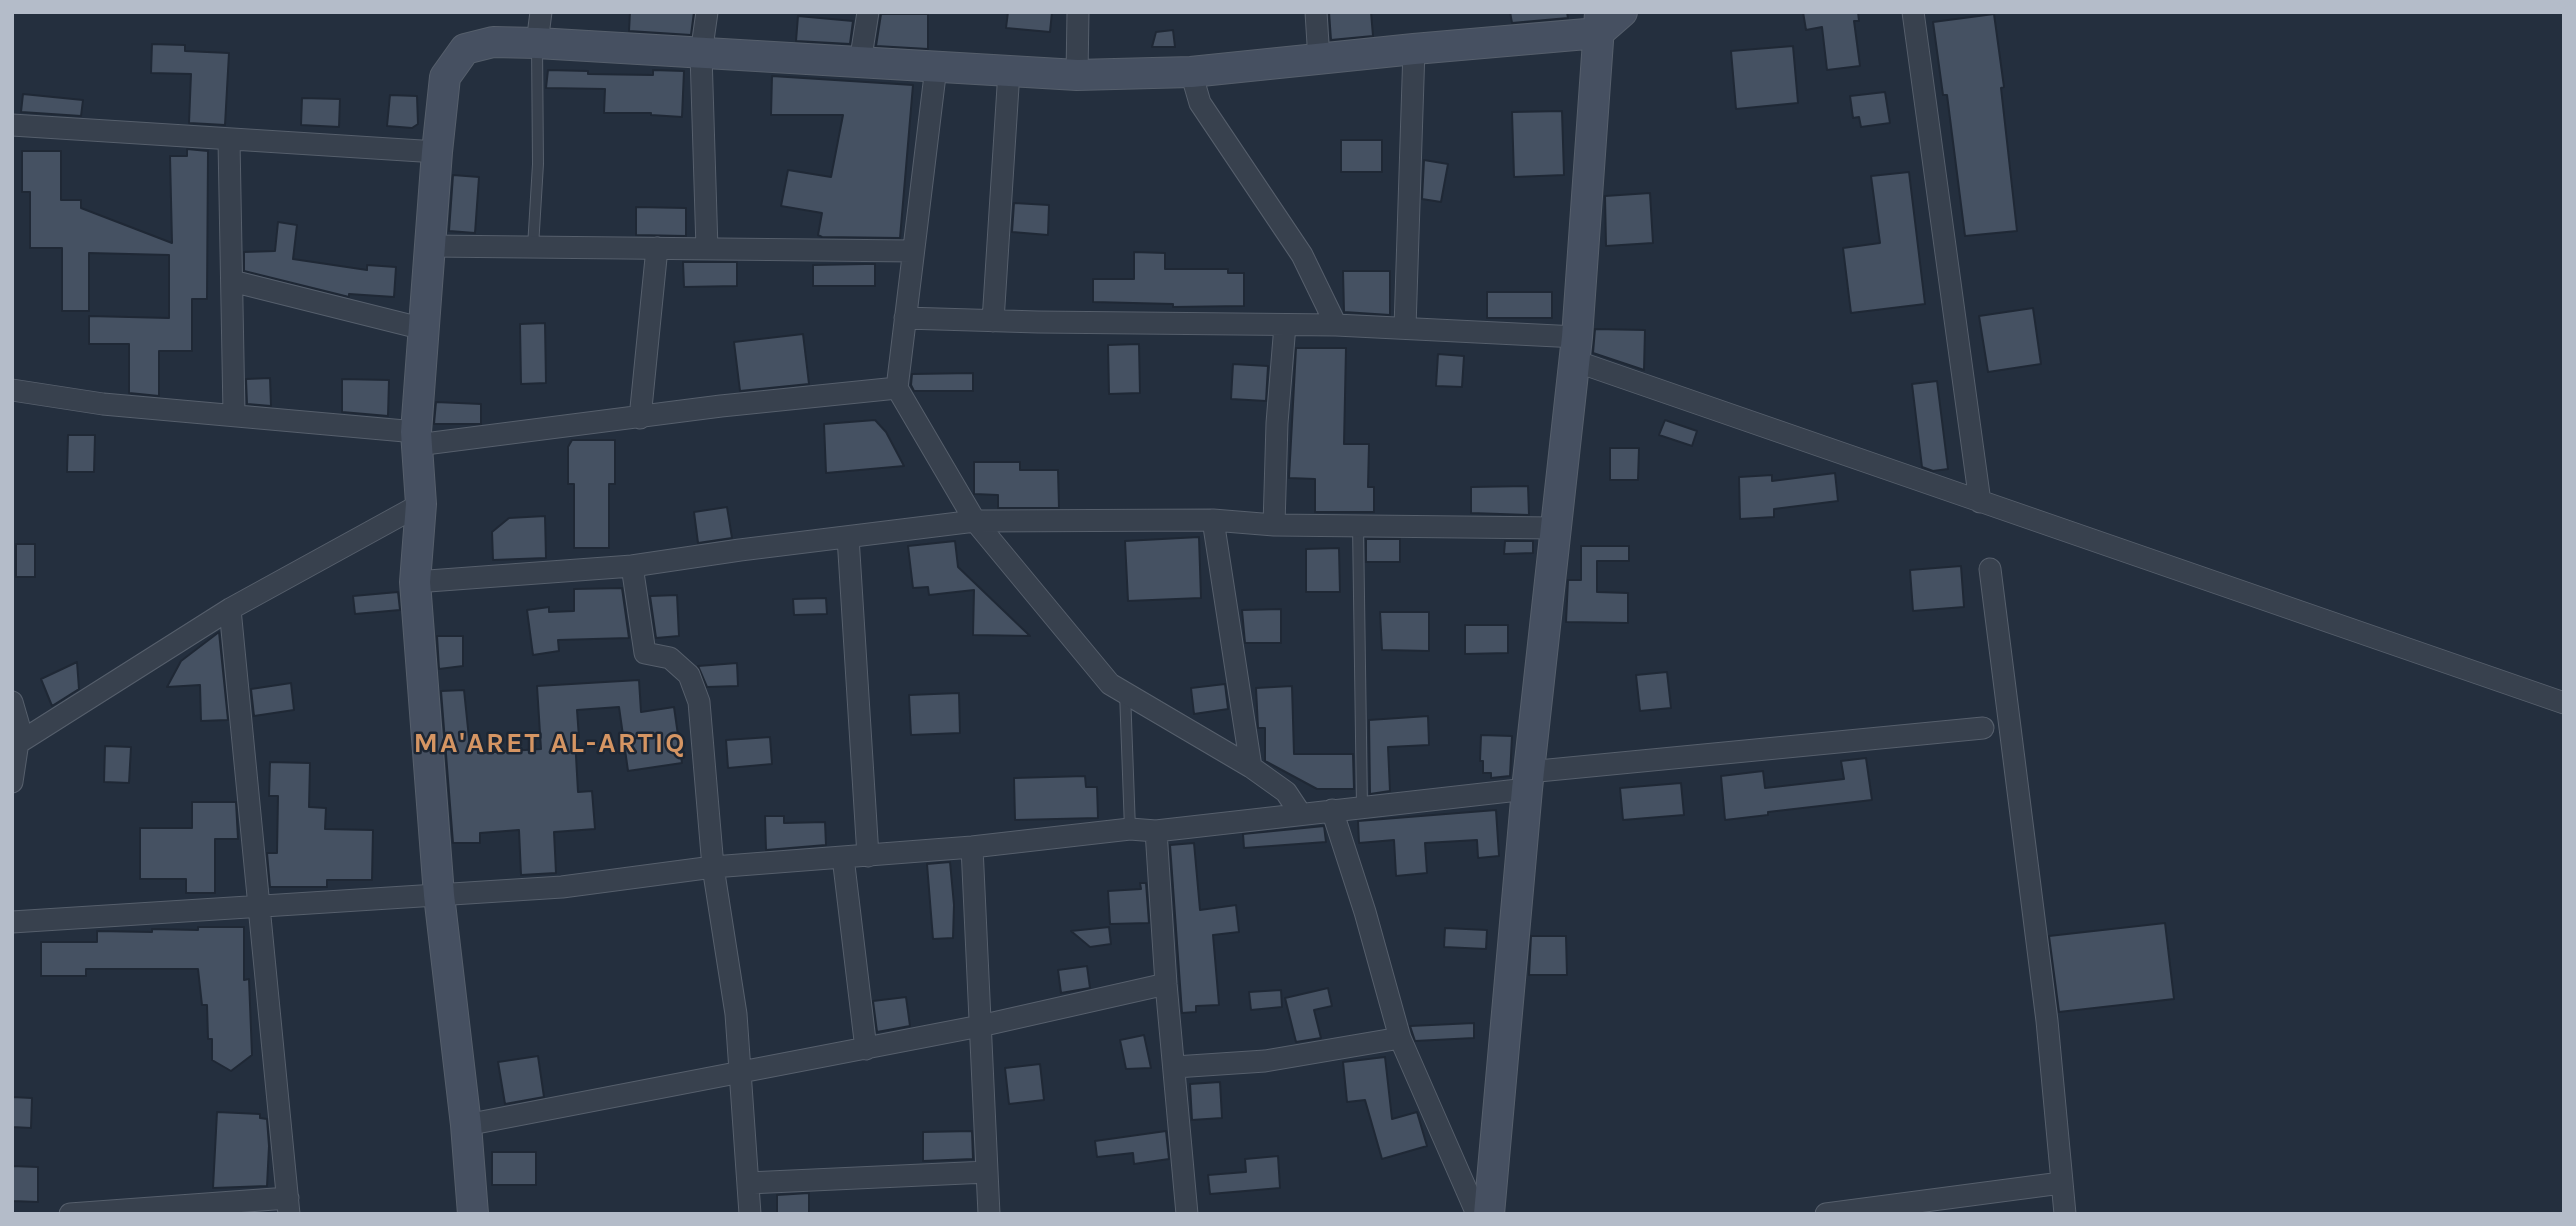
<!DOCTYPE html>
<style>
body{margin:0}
#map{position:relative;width:2576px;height:1226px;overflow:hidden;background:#242f3e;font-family:Karla,sans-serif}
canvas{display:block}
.frame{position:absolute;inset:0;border:14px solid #b4bcc9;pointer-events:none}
</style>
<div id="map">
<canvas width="2576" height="1226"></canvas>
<div class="frame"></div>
</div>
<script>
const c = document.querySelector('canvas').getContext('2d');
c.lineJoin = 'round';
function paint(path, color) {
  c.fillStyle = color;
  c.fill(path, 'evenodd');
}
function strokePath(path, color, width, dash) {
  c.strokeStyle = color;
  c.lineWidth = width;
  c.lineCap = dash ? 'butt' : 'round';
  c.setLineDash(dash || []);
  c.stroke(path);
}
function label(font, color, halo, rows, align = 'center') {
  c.font = font + ' Karla,sans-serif';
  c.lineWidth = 5;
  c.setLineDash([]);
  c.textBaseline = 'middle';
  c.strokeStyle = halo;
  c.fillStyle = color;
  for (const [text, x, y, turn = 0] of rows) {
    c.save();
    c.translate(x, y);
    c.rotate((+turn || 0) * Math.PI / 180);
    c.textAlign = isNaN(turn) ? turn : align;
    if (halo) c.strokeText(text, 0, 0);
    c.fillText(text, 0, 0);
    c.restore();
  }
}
const building = new Path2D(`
 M630,12h64l-3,23 -62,-4z
 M1008,12h44l-2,20 -44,-4z
 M1329,12h42l2,24 -42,4z
 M1510,12h57l1,6 -56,5z
 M1803,12h55l1,9h-5l6,45 -33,4 -5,-43 -16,3z
 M881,14h47v35l-52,-3z
 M1994,14l10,73 -3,1 16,143 -52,5 -18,-141h-4l-10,-73z
 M798,16l55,5 -3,23 -54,-3z
 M1173,30l2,17h-23l4,-15z
 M152,44l33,1v6l44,2 -4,72 -36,-2 2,-49 -40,-1z
 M1793,46l5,57 -62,6 -5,-58z
 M548,70l40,1v3l65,1v-5l31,1 -2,46 -31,-2v-2h-47l1,-24 -59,-1z
 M772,76l141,9 -13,153 -78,-1 -4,-2 4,-22 -41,-7 7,-36 43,7 12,-62h-72z
 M1885,92l5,31 -29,4 -2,-10 -6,1 -3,-22z
 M23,94l60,6 -2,16 -60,-4z
 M390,95l27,1 1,28 -6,4 -25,-2z
 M302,98l38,1 -1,28 -38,-2z
 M1562,111l2,64 -50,2 -2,-65z
 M1341,140h41v32h-41z
 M187,149l21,2 -1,148h-15v52h-33v45l-30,-3v-49h-40v-28l80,2v-63l-80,-2v58h-27v-63h-32v-56h-8v-41h39v49h20v8l91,35 -2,-87h17z
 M1424,160l24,4 -7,38 -19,-3z
 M1909,172l16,132 -74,9 -8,-65 37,-5 -9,-67z
 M453,175l26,2 -4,56 -26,-2z
 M1650,193l3,50 -47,3 -1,-50z
 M1014,203l35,2 -1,30 -36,-3z
 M636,207l50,1v28l-50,-1z
 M278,222l19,3 -4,34 74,11v-5l29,2 -2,30 -45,-3v3l-105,-26v-19l31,-1z
 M1134,252l31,1v16h63v4h16v33l-71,1v-3l-80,-2v-23h41z
 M683,262h54v24l-53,1z
 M865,264h10v22h-62v-21z
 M1343,271h47v44l-46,-3z
 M1487,292h65v26h-65z
 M2033,308l8,56 -53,8 -9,-56z
 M545,323l1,60 -25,1 -1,-60z
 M1595,329l50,1 -1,40 -51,-17z
 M803,334l6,50 -69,7 -6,-49z
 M1139,344l1,49 -31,1 -1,-49z
 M1296,348h50l-2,96h25l-1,43h6v25h-59v-33l-26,-1z
 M1438,354l26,2 -2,31 -26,-1z
 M1233,364l35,2 -2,35 -35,-2z
 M973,373v18h-59l-3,-6 1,-11z
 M270,378l1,28 -24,-2 -1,-25z
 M342,379l47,1 -1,36 -46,-4z
 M1937,381l11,88 -15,2 -11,-4 -10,-83z
 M436,402l45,2v20h-47z
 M875,420l11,12 18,34 -78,7 -2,-49z
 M1665,420l32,11 -5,15 -33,-11z
 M68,435h27l-1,37h-27z
 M572,440h43v44h-6v64h-35v-64h-6v-37z
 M1610,448h29l-1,32h-28z
 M974,462h46v8h38l1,38h-61v-13l-24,-1z
 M1835,473l3,28 -64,8v8l-34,2 -1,-42 33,-2v6z
 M1528,486l1,29 -58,-2v-26z
 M727,507l5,31 -34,5 -4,-31z
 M545,516l1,42 -53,2 -1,-28 17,-14z
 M1199,537l2,61 -73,3 -3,-60z
 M1366,539h34v23h-34z
 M955,541l3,26 72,69 -57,-1 1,-45 -45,5 -1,-8 -15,1 -5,-42z
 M1505,541h28v12l-29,1z
 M16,544h19v33h-19z
 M1581,546h48v15h-32v31l31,1v30l-62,-1 2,-42h13z
 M1339,548l1,44h-34v-43z
 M1961,566l3,41 -51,4 -3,-41z
 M622,588l7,50 -71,2 1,11 -26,4 -6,-45 22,-3v5l25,-1v-22z
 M398,592l2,18 -45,4 -2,-18z
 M677,595l2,41 -23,2 -6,-42z
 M826,598l1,16 -33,1 -1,-16z
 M1281,609v34h-36l-3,-33z
 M1380,612h49v39l-47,-1z
 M1465,625h43v28l-43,1z
 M219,632l9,88 -27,1 -1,-36 -33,2 14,-26z
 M437,636h26v30l-24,3z
 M77,662l2,27 -27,17 -11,-27z
 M737,663l1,23 -31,1 -9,-21z
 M1667,672l4,36 -31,3 -4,-36z
 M639,680l2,32 33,-5 8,56 -54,8 -9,-64 -42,3 2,28h-4l3,54 14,-1 3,38 -41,3 2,41 -35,2 -2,-45 -39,3v10h-27l-12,-152 23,-1 6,58 8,-1v6l63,-4 -4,-63z
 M291,683l3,27 -40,6 -3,-27z
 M1225,684l3,25 -34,5 -3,-26z
 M1292,686l2,68h59l1,35h-37l-52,-28v-33h-7l-2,-40z
 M959,693l1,40 -49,2 -2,-40z
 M1428,716l1,29 -41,2 2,44 -20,3 -1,-74z
 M1481,735l31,1 -2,40 -19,2v-5h-8v-12h-3z
 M770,737l2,27 -44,4 -2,-28z
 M105,746l26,1 -2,36 -25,-1z
 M1866,758l6,42 -104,12v3l-43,5 -4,-44 42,-5 2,17 79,-9 -3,-18z
 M270,762l40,1 -1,44 17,1 -1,21 48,1 -1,50h-45v7h-57l-3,-34h10l1,-57h-9z
 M1085,776l1,11h11l1,31 -83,2 -1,-42z
 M1681,783l3,32 -61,5 -3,-32z
 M192,802h44l2,37h-23v54h-29v-14h-46v-51h52z
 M1496,810l3,46 -21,2 -1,-18 -52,3 2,30 -31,3 -2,-36 -35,3 -1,-22z
 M765,816h19v7l41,-1 1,23 -60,5z
 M1324,826l2,16 -82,6 -1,-14z
 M1194,843l6,67 36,-5 3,27 -26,3 6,70 -23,1v6l-14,1 -12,-168z
 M950,862l4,43 -1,33 -20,1 -6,-75z
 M1140,883h6l3,40 -39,1 -2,-33 33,-2z
 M2165,923l9,76 -115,13 -10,-76z
 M198,927h46v53l5,-1 3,76 -21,16 -19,-11v-21h-4l-1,-34h-5l-4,-36h-112v7h-45v-34h56v-11l55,1v-3l46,1z
 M1109,927l2,17 -21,3 -19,-16z
 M1445,928l42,2 -1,19 -42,-2z
 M1531,936h35l1,39h-38z
 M1087,966l3,22 -29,5 -3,-23z
 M1328,988l4,18 -18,4 7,28 -25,4 -11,-44z
 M1281,990l1,17 -31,3 -2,-18z
 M906,997l4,29 -33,6 -4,-31z
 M1474,1023v15l-59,3 -5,-15z
 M1144,1035l7,33 -25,1 -6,-29z
 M538,1056l6,41 -39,7 -7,-42z
 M1385,1057l7,62 25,-7 10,34 -45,13 -17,-59 -18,2 -4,-40z
 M1040,1064l4,36 -35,4 -4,-36z
 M1220,1082l2,36 -30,2 -2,-36z
 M12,1097l20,1 -1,30 -19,-1z
 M217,1112l43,2v4l7,1 2,27 -2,40 -54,2z
 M972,1131l1,28 -50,2v-29z
 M1166,1131l3,28 -35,5 -1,-11 -36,4 -2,-16z
 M492,1152h44v33h-44z
 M1278,1156l2,32 -70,6 -2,-19 38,-3 -1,-13z
 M12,1166l26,1v35l-26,-1z
 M809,1193v21h-32v-19z`);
paint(building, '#455162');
strokePath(building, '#1f2835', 2);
const lane = new Path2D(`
 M533,247l5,-83 -1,-118
 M1358,526l4,281
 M1125,692l5,137`);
const street = new Path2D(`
 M1316,12l3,48
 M1913,12l67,490
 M537,43l4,-31
 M860,63l8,-51
 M936,67l-39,321 78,133 135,163 141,83 35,25 14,21
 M1191,72l9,31 102,152 34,70
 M1077,75l1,-63
 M12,125l425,27
 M229,141l5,273
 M430,246l483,5
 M707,249l-6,-195 6,-42
 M232,281l192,48
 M905,318l133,4 298,3 241,12
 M993,321l16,-250
 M1405,328l9,-279
 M1575,361l989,342
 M12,390l91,14 313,28
 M640,418l17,-170
 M417,445l304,-39 176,-18
 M1213,520l38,247
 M1274,525l3,-102 8,-98
 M848,537l20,319
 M632,566l13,87 25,5 19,17 10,27 14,165 23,147 14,200
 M1990,569l57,452 18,193
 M415,582l217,-16 108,-16 235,-29 238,-1 61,5 282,3
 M230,609l59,605
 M12,702l11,38
 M12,743l11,-3 207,-131 191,-105
 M1528,772l455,-44
 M12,782l6,-40
 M1332,810l33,102 35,126 77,176
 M1156,831l10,153 21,230
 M972,847l17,367
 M843,857l23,192
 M12,922l550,-35 151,-20 259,-20 158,-18 26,2 371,-42
 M1175,1067l90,-6 135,-23
 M466,1125l514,-99 186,-42
 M748,1183l239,-11
 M70,1214l218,-16
 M1826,1214l235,-31`);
const secondary = new Path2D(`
 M473,1214l-7,-89 -27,-230 -24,-313 6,-78 -5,-72 21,-280 8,-75 20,-28 28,-7 44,1 540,32 114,-3 223,-23 184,-16 24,-21
 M1489,1214l38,-425 50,-452 23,-324`);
strokePath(lane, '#565f6c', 12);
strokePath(street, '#565f6c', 23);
strokePath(secondary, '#565f6c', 32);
strokePath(lane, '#38414e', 10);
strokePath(street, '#38414e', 21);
strokePath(secondary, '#465061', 30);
c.letterSpacing = '2px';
label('bold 28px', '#d59563', '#1d2633', [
 ["MA'ARET AL-ARTIQ",550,744]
]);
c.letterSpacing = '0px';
</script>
